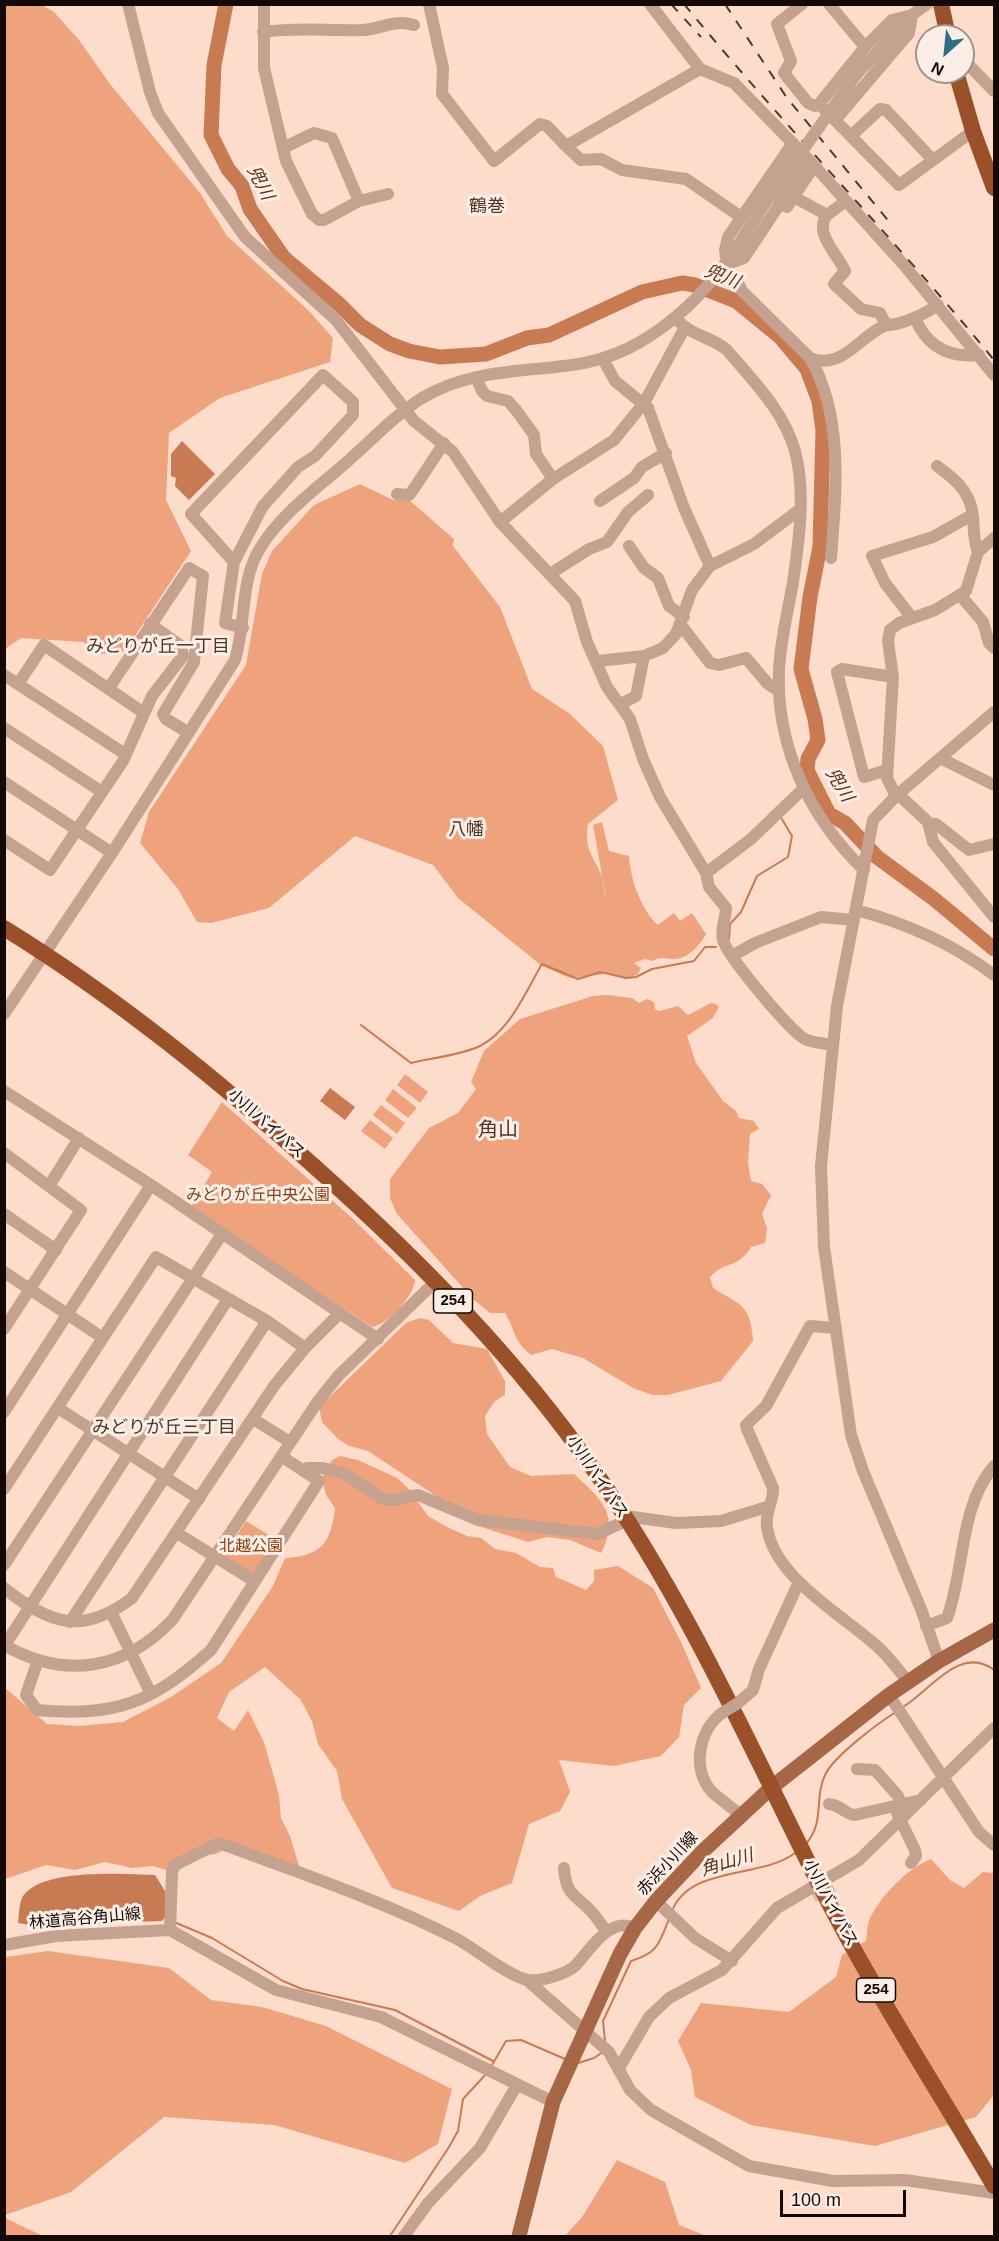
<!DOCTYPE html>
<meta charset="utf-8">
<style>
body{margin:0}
#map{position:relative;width:999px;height:2241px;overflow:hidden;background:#fddccc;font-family:Arial,sans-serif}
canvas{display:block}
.frame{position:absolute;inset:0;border:6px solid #140905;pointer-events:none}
.north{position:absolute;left:915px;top:24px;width:60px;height:60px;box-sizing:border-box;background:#fbeee7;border:2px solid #9f928d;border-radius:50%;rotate:207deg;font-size:16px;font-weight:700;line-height:24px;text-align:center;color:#140905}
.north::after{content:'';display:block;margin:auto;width:21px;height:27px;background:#316d85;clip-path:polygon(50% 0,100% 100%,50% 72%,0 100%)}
.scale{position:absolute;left:780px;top:2190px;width:126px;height:27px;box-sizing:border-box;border:3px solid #140905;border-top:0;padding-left:8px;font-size:18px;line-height:21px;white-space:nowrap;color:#140905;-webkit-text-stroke:4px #fbeee7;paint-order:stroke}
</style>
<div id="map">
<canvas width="999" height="2241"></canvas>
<div class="frame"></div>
<div class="north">N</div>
<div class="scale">100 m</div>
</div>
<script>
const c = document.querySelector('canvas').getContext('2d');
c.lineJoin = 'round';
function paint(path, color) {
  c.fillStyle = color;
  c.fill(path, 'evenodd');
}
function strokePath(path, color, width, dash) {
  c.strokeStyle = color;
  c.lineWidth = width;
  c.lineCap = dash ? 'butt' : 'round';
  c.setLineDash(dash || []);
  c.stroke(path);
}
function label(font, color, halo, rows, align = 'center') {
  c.font = font + ' Arial,"Noto Sans JP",sans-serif';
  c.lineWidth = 6;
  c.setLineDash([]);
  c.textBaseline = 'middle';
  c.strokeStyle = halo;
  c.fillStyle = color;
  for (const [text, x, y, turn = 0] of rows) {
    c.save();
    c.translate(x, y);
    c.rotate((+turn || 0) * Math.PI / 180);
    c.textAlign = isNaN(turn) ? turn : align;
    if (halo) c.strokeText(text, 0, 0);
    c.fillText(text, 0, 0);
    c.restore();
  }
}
paint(new Path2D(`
 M5,5h37l12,7 25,28 31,44 90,109 27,43 82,75 24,27 -3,24 -110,36 -51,35 -3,67 25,51 -66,100 -23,3 -19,-12 -62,-4 -16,11z
 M360,484l33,16h16l45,39 -1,7 47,61 32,82 38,25 33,32 15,54 -30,24c-4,24 4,30 13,50 3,8 2,17 5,24l-13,-73 9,-3 7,29 20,5c1,22 12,54 29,69l16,-12 6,8 12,-8 14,21c-6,11 -18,25 -32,25 -10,0 -12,-3 -22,2l-7,-2 -11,4 7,5 -3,6 -11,5 -21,-5 -36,4 -28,-12 -84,-68 -25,-33 -78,-29 -86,72 -58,15 -14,-1 -19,-33 -38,-46 9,-31 97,-147 16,-91 10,-23 42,-46z
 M607,995l25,3 7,5 8,-4 7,3 1,7 4,2 19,-5 10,9 23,-12 5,1 3,3 -6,11 -26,18 9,27 27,38 13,10 3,7 15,3 5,8 -9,5 -2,29 3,18 11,3 9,11 -9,19 5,14 -2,15 -14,4c-14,23 -24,12 -41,30l3,11c29,18 37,16 40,53l-32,40 -53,14h-15l-20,-7 -50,-30 -31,-9 -21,6c-19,-16 -14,-22 -26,-42h-15l-17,-14 -76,-85 -7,-16v-19l39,-51 29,-15 18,-24 -5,-7 13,-31 36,-32 73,-23z
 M405,1074l23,18 -8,11 -23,-18z
 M393,1089l24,19 -9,10 -23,-18z
 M222,1102l131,117 62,61c-1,16 -27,44 -43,47l-181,-120 21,-35 -24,-17z
 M381,1105l24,18 -8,11 -24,-19z
 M370,1120l23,18 -8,11 -24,-18z
 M420,1318l9,2 24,23 34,6 18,32v14l-10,6 -10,15 2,18 23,33 21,9 43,-2c27,25 47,41 27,79l-31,-13 -23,-3 -19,5 -53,-17 -30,-17 -12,-14 -65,-43 -19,-5 -11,-7 -16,-17 -3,-15 87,-84z
 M340,1456l18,4 39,18 11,10 20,28 17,10 22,10 14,2 14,11 21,4 24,14 13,1 3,9 30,13 8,-9v-11l24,-4 35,22 28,54 20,46 -17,17 -5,32 -18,19 -47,10 -55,-6 11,32 -10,19 -31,13 -17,59 -32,13 -21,15 -67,-23 -50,-89 -5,-28 -19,-27 -6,-23 -12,-22 -35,-32 -36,25 -12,26 17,13 14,-21 16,32 15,53 2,23 9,18 10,33 -68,-24 -16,9 -20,2 -20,17 -23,-7 -21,2 -27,-6 -30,8 -29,-5 -41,14 -1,-192 43,37 32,2 44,-4 48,-25 50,-34 52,-77 12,-28c36,-2 46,-15 50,-50l-9,-13 -4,-17 10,-18z
 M246,1521l31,19 -24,35 -28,-16v-5z
 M931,1859l19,21 14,8 19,-16 11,1v222l-18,22 -101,29 -124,-21 -56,-28 -4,-27 -13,-29 23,-38 88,9 47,-35 6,-22 24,-14c1,-7 1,-17 4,-23 12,-24 38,-50 61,-59z
 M48,1951l121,17 42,32 51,7 64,19 126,63 -14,55 -33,19 -131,-38 -110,-8 -93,75 -66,23v-258z
 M617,2160l48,22 14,43 27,11h-141l17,-19z
 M5,2218l38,18h-38z`), '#eea37d');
paint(new Path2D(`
 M182,441l33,33 -26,26 -14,-14 1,-8 -5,-2v-22z
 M330,1088l25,19 -10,13 -25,-19z
 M155,1875l10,16 2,24 -5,6 -127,5 -17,-3c1,-7 1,-21 5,-27 20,-28 100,-22 132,-21z`), '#c87a53');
strokePath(new Path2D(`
 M729,939l1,-15 11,-12 16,-36 31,-19 4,-21 -12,-20
 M361,1025l50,38c20,-5 51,-8 69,-17 30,-15 46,-55 62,-82l36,15 23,-7 25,6 10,-1 16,-8 42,-8 11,-14h11
 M903,1707c27,-16 57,-63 91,-37
 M806,1844c20,-24 7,-46 20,-71 10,-18 52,-50 70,-61
 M672,1911c18,-46 89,-32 123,-58
 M174,1922l38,16 71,43 19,8 93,21 98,51
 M605,2041l-2,-20 28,-60c27,-8 28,-17 38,-42
 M578,2063l16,-5 9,-6
 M492,2065l14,-24 15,-1 44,19
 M390,2236l59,-89 9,-16 5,-32 24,-26`), '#c87a53', 2);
strokePath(new Path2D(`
 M226,4l-12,61 -3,70 17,34 14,17 8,23 34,49 55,46 21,21 30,19 19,7 31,6 46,-3 41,-16 22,-3 93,-43 40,-9 13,2 41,16 44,36 27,32 12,32 4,29 -3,117 -10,50 -9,72 14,50 3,21 -10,19 -1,11 22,44 16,9 32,34 57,42 60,50`), '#c87a53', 15);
strokePath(new Path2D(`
 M813,1897l20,-11`), '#dabcae', 12, [12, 6]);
strokePath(new Path2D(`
 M128,4l22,88 8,21 87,124 91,83 78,101 39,31 47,70 75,79 12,41 20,45 23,32 13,40 17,38 46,76 3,14 17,21c0,10 -6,21 -3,32 4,16 68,92 82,99 8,4 19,4 27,6
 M264,4v64l22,93 26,53 7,6h5l35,-19 29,-7
 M429,4l14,64 -1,26 52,67 46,-37 7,2 19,20
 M650,4l50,65 34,14 75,77 95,105 90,110
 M802,4l-25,20 14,37 -7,12 24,30 7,3 4,-2 80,81 74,-54
 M829,4l36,43
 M263,32c34,-5 66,-1 100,-2 19,-1 31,-11 51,-5
 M963,59l31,32
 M700,69l-134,77 15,14 20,-1 21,11 64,9 55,38
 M856,75l56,-60 15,-11
 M819,104l46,-57 27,-27 20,-5 -3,18 -73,86
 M852,135l28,-26 6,1 46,49
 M793,143l-65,94 -3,13 2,14 17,-6 65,-98
 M283,148l31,-15 18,5 27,63
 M794,197l33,18 19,-14
 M779,202l8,5 25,-38
 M827,215c-14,17 11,40 18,56l-11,13 27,25 19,4 6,12
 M719,274l17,5 6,12 68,67c32,12 47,-19 72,-31 6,-3 13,-2 18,-4 14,-4 26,-10 38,-18
 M676,318c13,18 35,18 51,32 26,31 57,61 68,101 11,41 4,90 -2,131 -5,29 -13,60 -14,89 -3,76 31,147 85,199
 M915,318c12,29 34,40 64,37
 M810,358c34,58 26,135 21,200
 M603,359l12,22 33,27 36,100 26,58
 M323,375l30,27v13l-38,41 -17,11 -35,39 -29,56 -43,-48z
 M476,377l6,14 5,5 21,5 8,9 18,25 2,19 17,25
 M937,466c15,11 31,23 35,44 3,15 0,27 6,42
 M397,494l12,1 4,-5 31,-47
 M600,501l34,-23 8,-11 24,-14
 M500,522l53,-43 61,-39 30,-37 40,-74
 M629,546l15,22 14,10 11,28 15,11
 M234,562l-9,61 18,5
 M550,574l39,-25 18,-7 21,-30 20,-17
 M960,595l23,27 6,21 5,5
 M912,618l-27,-35 -13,-27 61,-19 39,-22
 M681,625l29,38 9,2 27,-7 22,26 11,7
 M598,661l46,-5 19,-8 13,-14 16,-44 18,-24 44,-22 45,-34
 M4,675l121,79
 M18,684l26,-39 100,68
 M109,688l80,-120 14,8 -9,86 -31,52 3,5 23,14
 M621,704l15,-8 8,-40
 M4,728l98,64
 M940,758l54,27
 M887,770l-23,7 -27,-105 5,-3 51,8
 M4,782l108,71
 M898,794l30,28 5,20 61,75
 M896,796l-9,-18 6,-101 -5,-36 2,-11 9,-7 36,-13 31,-19 12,-39 16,-14
 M929,824h7l33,26 25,-6
 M4,840l46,30 73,-109 29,-65 31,-40 -2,-10 -31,-22
 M706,873l45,-34 53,-51
 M856,910c50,13 97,34 138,65
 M732,956l23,-13 66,-26 33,3
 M4,1014l108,-161 123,-193c11,-36 5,-78 24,-110 21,-36 60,-63 90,-90 24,-21 46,-45 73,-62 17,-10 36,-17 55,-21 57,-13 109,-3 163,-35 61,-36 89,-82 126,-140
 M4,1091l147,94 227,154
 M4,1153l77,57 -77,119
 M49,1186l30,-48
 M4,1214l52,36
 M4,1272l99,66
 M836,1328l-26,-2 -44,80 -20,19 1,4 26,59c1,14 -8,21 -6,39 7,51 76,88 111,120 11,10 20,23 30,34
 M58,1408l141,91
 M4,1412l147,-227
 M253,1419l37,23
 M304,1471l3,-3h16l22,6 38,25 9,1 26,-5 60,25 120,14 35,-17 43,6 45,-2 46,-14
 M4,1489l152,-232 111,64 38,27
 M177,1533l77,48
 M4,1565l218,-331
 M4,1588c45,36 78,48 128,10l142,-212 31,-38 35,-35
 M112,1614l39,80
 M70,1622l197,-301
 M926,1626l21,-8c18,-49 12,-111 47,-152
 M4,1645c61,35 122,25 169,-26l145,-218 21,-26 96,-93
 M5,1645l223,-346
 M38,1660l-12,35 11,15c79,7 115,-7 174,-60l108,-169 -38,-25
 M939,1661l-18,-52 -58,-138 -12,-36 -27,-188 -3,-81 16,-160 36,-186 23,-24 98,-84
 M889,1695l90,137 15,13
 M738,1703l15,-13 6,-21 40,-87
 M722,1713c-23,17 -31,56 -10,79 9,8 20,16 29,23
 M857,1769l18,1 23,26 3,7
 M829,1804c12,1 16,10 26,11l66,-15
 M897,1813l18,37 1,6 -5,7
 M564,1868c2,28 11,26 28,44 5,6 10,14 15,20
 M656,1901l39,37 37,23
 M170,1930l2,-58 3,-7 44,-22c80,30 162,57 238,96 17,9 54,39 71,41 12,2 38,-6 47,-14 16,-17 34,-50 60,-38
 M4,1945l52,-9 114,-6 106,60 105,27 172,85
 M527,1980l82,72 21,38 21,20 98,56 84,15 72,-1 89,13
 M619,2068l30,-51 20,-19 53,-28 55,-62 82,-48 135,-132
 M404,2236l24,-33 52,-55 37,-63`), '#c5a18f', 12);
strokePath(new Path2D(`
 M519,2236l34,-134 67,-148 15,-26 21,-27 47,-50 69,-64 117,-92 50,-34 55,-31`), '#a76746', 15);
strokePath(new Path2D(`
 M941,4l7,32
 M956,72l17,59 21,57
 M4,928c112,69 214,152 311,239 103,92 202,192 281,306 89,127 153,271 222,409 53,105 117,203 176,304`), '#9a5129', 16);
strokePath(new Path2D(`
 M671,4l30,33
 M684,4c100,122 210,234 310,356
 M725,4l62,94 104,126`), '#4b3b34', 2, [10, 10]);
strokePath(new Path2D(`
 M766,202l90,-127
 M722,1713l16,-10`), '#c5a18f', 12);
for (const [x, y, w] of [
 [453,1301,39],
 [876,1990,39]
]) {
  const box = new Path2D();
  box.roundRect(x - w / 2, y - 12, w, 24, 4.5);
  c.fillStyle = '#fbeee7';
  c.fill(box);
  strokePath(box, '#140905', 1.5);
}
label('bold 15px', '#140905', null, [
 ["254",453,1301],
 ["254",876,1990]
]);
label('16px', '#140905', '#fbeee7', [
 ["小川バイパス",266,1124,41],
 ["小川バイパス",597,1477,56],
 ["赤浜小川線",668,1864,-47],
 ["小川バイパス",830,1903,62],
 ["林道高谷角山線",85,1919,-5]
]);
label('16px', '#873e12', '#fbeee7', [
 ["みどりが丘中央公園",258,1196],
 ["北越公園",251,1547]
]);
label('italic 18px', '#632f13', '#fbeee7', [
 ["兜川",260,183,63],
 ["兜川",722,277,21],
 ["兜川",839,785,59],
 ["角山川",727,1863,-17]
]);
label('18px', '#4f3528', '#fbeee7', [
 ["鶴巻",487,207],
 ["みどりが丘一丁目",158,647],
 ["八幡",466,830],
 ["みどりが丘三丁目",164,1428]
]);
label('20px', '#4f3528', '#fbeee7', [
 ["角山",498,1130]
]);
</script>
